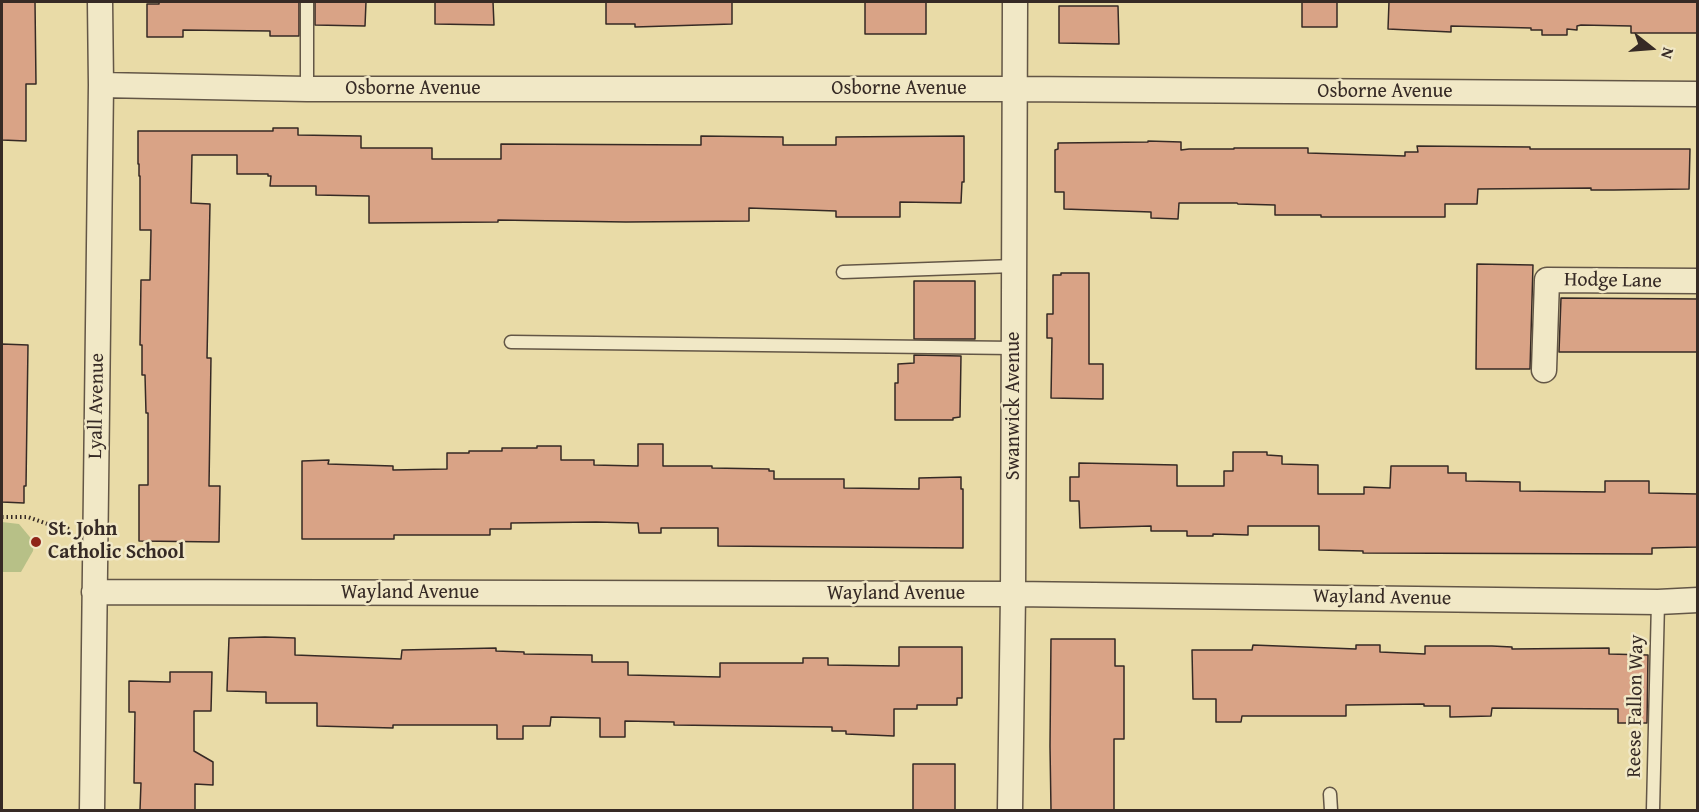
<!DOCTYPE html>
<style>
body{margin:0}
#map{position:relative;width:1699px;height:812px;overflow:hidden;background:#e9dba7;font-family:"Gentium Book Plus",serif}
canvas{display:block}
.frame{position:absolute;inset:0;border:3px solid #362a25;pointer-events:none}
.north{position:absolute;left:1621px;top:18px;width:60px;height:60px;-webkit-text-stroke:4px #f1e8c6;paint-order:stroke;rotate:107deg;font-size:16px;font-weight:700;line-height:24px;text-align:center;color:#362a25}
.north::after{content:'';display:block;margin:auto;width:21px;height:27px;background:#362a25;clip-path:polygon(50% 0,100% 100%,50% 72%,0 100%)}
</style>
<div id="map">
<canvas width="1699" height="812"></canvas>
<div class="frame"></div>
<div class="north">N</div>
</div>
<script>
const c = document.querySelector('canvas').getContext('2d');
c.lineJoin = 'round';
function paint(path, color) {
  c.fillStyle = color;
  c.fill(path, 'evenodd');
}
function strokePath(path, color, width, dash) {
  c.strokeStyle = color;
  c.lineWidth = width;
  c.lineCap = dash ? 'butt' : 'round';
  c.setLineDash(dash || []);
  c.stroke(path);
}
function label(font, color, halo, rows, align = 'center') {
  c.font = font + ' "Gentium Book Plus",serif';
  c.lineWidth = 5;
  c.setLineDash([]);
  c.textBaseline = 'middle';
  c.strokeStyle = halo;
  c.fillStyle = color;
  for (const [text, x, y, turn = 0] of rows) {
    c.save();
    c.translate(x, y);
    c.rotate((+turn || 0) * Math.PI / 180);
    c.textAlign = isNaN(turn) ? turn : align;
    if (halo) c.strokeText(text, 0, 0);
    c.fillText(text, 0, 0);
    c.restore();
  }
}
paint(new Path2D(`
 M2,522l17,2 15,18 -1,9 -12,21h-19z`), '#b7c087');
const building = new Path2D(`
 M2,2h33l1,82h-10v57l-24,-1z
 M159,2h140v34h-29v-5l-87,-1v7h-36v-33h12z
 M315,2h51l-1,24 -50,-1z
 M435,2h58l1,23 -59,-1z
 M606,2h126v22l-97,3v-3h-29z
 M865,2h61v32h-61z
 M1302,2h35v25h-35z
 M1389,2h309v31h-67v-7l-50,-1 -4,1v4l-10,-1v6h-25v-5h-11v-2l-80,-2v6l-63,-3z
 M1059,6h59l1,38 -60,-1z
 M273,128h25v7l63,1v12h71v11h69v-15l200,1v-9l82,1v8h53v-8l128,-1v46h-2l-1,21 -61,-1v15h-64v-6l-87,-3v13l-123,1 -128,-2v2l-129,1v-27l-53,-1v-9h-46l1,-10h-3v-2h-31v-19h-45l-1,48 19,1 -3,154h4l-2,128h11l-1,56 -80,-1v-56h9v-72h-2l-1,-38h-3v-30h-2l1,-65h9l1,-50h-11v-54h-1v-12h-1v-33h135z
 M1148,141l33,1v8l8,-1h45v-1h74v5l97,3v-4h13l-1,-6 113,1v2h160l-1,40 -75,1h-23v-2l-113,1 -1,15h-32v13h-124v-2h-46v-10l-37,-1 -1,-1h-58l-1,16 -27,-1v-6l-87,-3v-17h-9v-42l3,-1v-6l90,-1z
 M1477,264l56,1 -3,104h-54z
 M1061,273h28v91h14v35l-52,-1 1,-60h-5v-24h6v-39h8z
 M914,281h61v58h-61z
 M1561,298l137,1v53h-139z
 M2,344l26,1 -2,141h-2v17l-22,-1z
 M914,355l47,1 -1,61 -7,1v2h-58v-37h3v-19l16,-1z
 M638,444h25v22h49v2l57,1v2h5v8h70v9l75,1v-11l42,-1v12h2v59l-245,-2v-18h-57v5h-22l-1,-10 -42,-1 -85,1v6h-21v6h-96v4h-92v-78l27,-1 -1,4 65,2v4l54,-1v-16h22v-2h33v-3h35v-2h24v14h33v5l44,1z
 M1233,452h34v3l15,1v8l36,1v29h46v-7l26,1 1,-22h57v7h18v8l54,1v9l85,1v-11h44v12l49,1v53l-46,1v6l-289,-1v-2l-44,-1v-24h-71v9l-35,-1v2h-26v-5h-36v-5l-71,2 -1,-27h-9v-24h9v-14l98,2v21h47v-15h9z
 M265,637l30,1v17l106,4 1,-9 94,-2v3l28,1v2l68,1v7h36v13l92,2v-14h83v-5h25v7l71,1v-19h63v51h-5v7h-40v4h-23v27l-48,-2v-3h-14v-4l-158,-2v-3l-49,-1v16h-25v-19l-49,-1 -1,9h-27v13h-26v-14h-104v3l-76,-2v-23h-51v-11l-39,-1 2,-53z
 M1051,639h64v27h9v73h-10v71h-63l-1,-64z
 M1253,645l103,4v-4h24v7l45,2v-8h67l20,1v2l97,-1v6l39,1 -1,68h-29v-14l-126,-1 -1,8 -41,1v-11h-26v-2l-78,1v11h-104l-1,6h-25v-23h-23l-1,-49h60z
 M170,672h42l-1,39h-17v40l19,11v23l-18,-1v26h-55l1,-27h-7l1,-71h-6v-31l41,1z
 M913,764h42v46h-42z`);
paint(building, '#d9a386');
strokePath(building, '#362a25', 1.5);
const service = new Path2D(`
 M307,2v87
 M843,272l171,-6
 M511,342l503,6
 M1330,794l1,16
 M1653,810l5,-208`);
const minor = new Path2D(`
 M101,85l206,4h707l684,5
 M1544,370l3,-90 151,1
 M94,592l919,2 645,8 40,-2
 M92,810l9,-725 -1,-83
 M1010,810l3,-216 2,-592`);
strokePath(service, '#635646', 15);
strokePath(minor, '#635646', 27);
strokePath(new Path2D(`
 M2,517h26l25,9 17,3`), '#362a25', 4, [1.5, 3]);
strokePath(service, '#f1e8c6', 12);
strokePath(minor, '#f1e8c6', 24);
for (const [x, y, r, color] of [
 [36,542,6,"#8f2418"]
]) {
  const dot = new Path2D();
  dot.arc(x, y, r, 0, 2 * Math.PI);
  c.fillStyle = color;
  c.fill(dot);
  strokePath(dot, '#f1e8c6', 2);
}
label('20px', '#362a25', '#f1e8c6', [
 ["Osborne Avenue",413,89],
 ["Osborne Avenue",899,89],
 ["Osborne Avenue",1385,92],
 ["Hodge Lane",1613,281,1],
 ["Lyall Avenue",97,406,-89],
 ["Swanwick Avenue",1014,406,-90],
 ["Wayland Avenue",410,593],
 ["Wayland Avenue",896,594],
 ["Wayland Avenue",1382,598,1],
 ["Reese Fallon Way",1636,706,-89]
]);
label('bold 20px', '#362a25', '#f1e8c6', [
 ["St. John",48,530],
 ["Catholic School",48,553]
], 'left');
</script>
